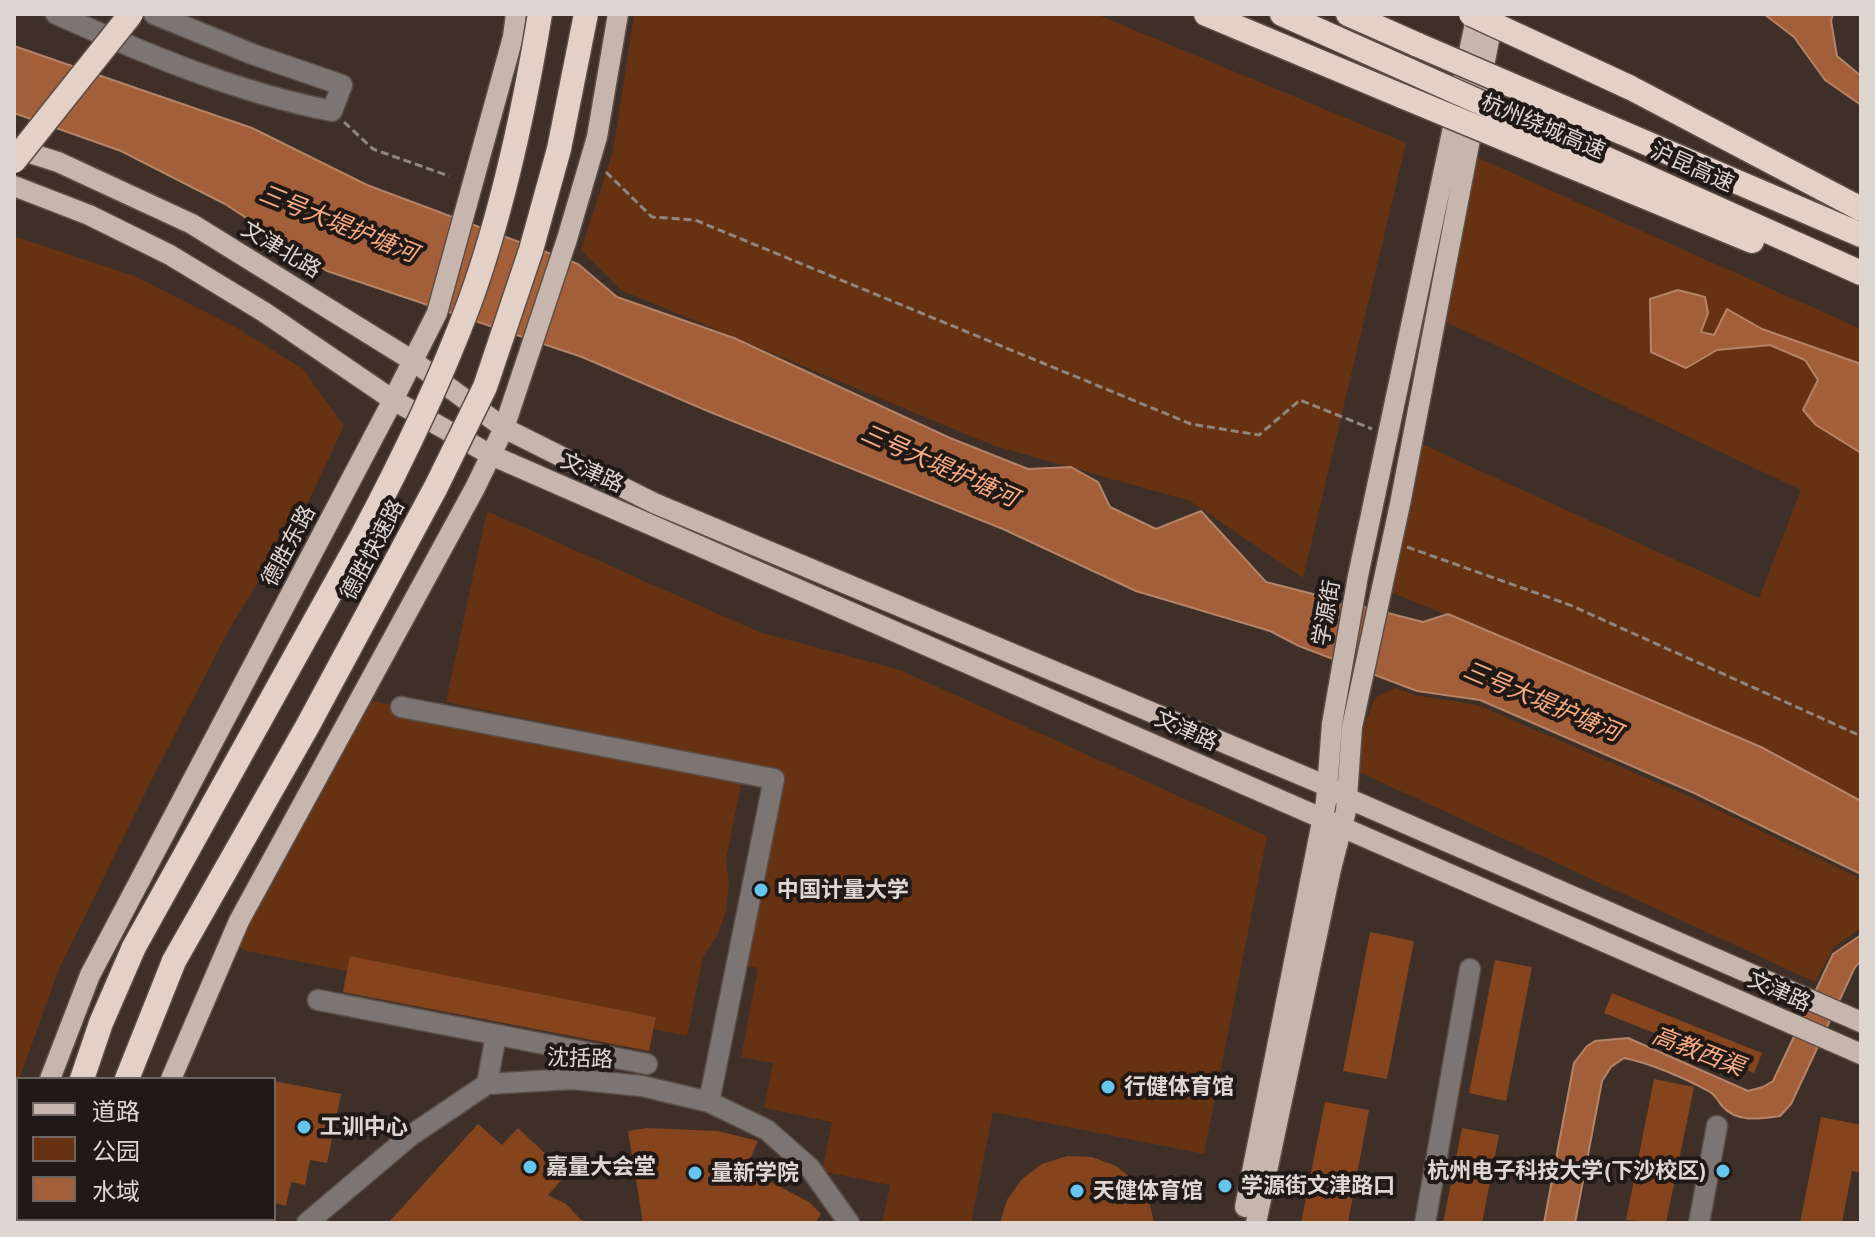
<!DOCTYPE html>
<meta charset="utf-8">
<style>
body{margin:0}
#map{position:relative;width:1875px;height:1237px;overflow:hidden;background:#3e3028;font-family:Mulish,"Noto Sans SC",sans-serif}
canvas{display:block}
.frame{position:absolute;inset:0;border:16px solid #e0d6d1;pointer-events:none}
.legend{position:absolute;left:16px;top:1077px;width:260px;height:144px;box-sizing:border-box;background:#201916;border:2px solid #6d6561;margin:0;padding:10px 14px;list-style:none;font-size:24px;color:#e0d6d1}
.legend li{display:flex;align-items:center;gap:16px;height:40px}
.legend b{width:40px;border:2px solid #6d6561}
</style>
<div id="map">
<canvas width="1875" height="1237"></canvas>
<div class="frame"></div>
<ul class="legend">
<li><b style="height:10px;background:#c6b6ae"></b>道路</li>
<li><b style="height:22px;background:#663212"></b>公园</li>
<li><b style="height:22px;background:#a35f39"></b>水域</li>
</ul>
</div>
<script>
const c = document.querySelector('canvas').getContext('2d');
c.lineJoin = 'round';
function paint(path, color) {
  c.fillStyle = color;
  c.fill(path, 'evenodd');
}
function strokePath(path, color, width, dash) {
  c.strokeStyle = color;
  c.lineWidth = width;
  c.lineCap = dash ? 'butt' : 'round';
  c.setLineDash(dash || []);
  c.stroke(path);
}
function label(font, color, halo, rows, align = 'center') {
  c.font = font + ' Mulish,"Noto Sans SC",sans-serif';
  c.lineWidth = 8;
  c.setLineDash([]);
  c.textBaseline = 'middle';
  c.strokeStyle = halo;
  c.fillStyle = color;
  for (const [text, x, y, turn = 0] of rows) {
    c.save();
    c.translate(x, y);
    c.rotate((+turn || 0) * Math.PI / 180);
    c.textAlign = isNaN(turn) ? turn : align;
    if (halo) c.strokeText(text, 0, 0);
    c.fillText(text, 0, 0);
    c.restore();
  }
}
paint(new Path2D(`
 M634,14h462l310,129 -103,435 -113,-77 -198,-56 -371,-155 -40,-40 32,-99z
 M1456,148l405,181v472l-100,-54 -387,-162 28,-150 357,163 42,-108 -376,-178z
 M14,236l120,40 103,52 66,41 41,57 -34,72 -82,133 -76,148 -94,192 -44,123z
 M487,511l272,121 141,38 367,166 -63,318 -211,-42 -22,111h-89l8,-38 -68,-14 10,-49 -68,-14 9,-45 -32,-6 17,-89 -21,-4 37,-185 -39,-17 -289,-60z
 M1395,688l20,7 62,10 216,93 168,81v49l-27,19 -19,35 -460,-212 7,-38 13,-34z
 M371,701l372,73 -17,85 3,23 -3,29 -9,25 -14,21 -16,79 -33,-7 2,-12 -305,-61 -4,15 -100,-20 -11,-6z`), '#663212');
const water = new Path2D(`
 M1764,14h69l-2,7 6,35 24,20v29l-36,-25 -31,-43z
 M14,46l238,82 115,57 211,79 39,33 117,41 216,100 78,31 43,-2 27,15 12,25 46,22 45,-18 65,71 157,40 25,-8 313,133 100,54v73l-167,-81 -214,-93 -63,-9 -118,-45 -29,-15 -134,-40 -133,-62 -293,-117 -128,-55 -255,-86 -102,-67 -104,-53 -107,-38z
 M1678,290l27,7 3,16 -7,19 13,3 13,-26 35,20 99,35v89l-45,-28 -13,-15 15,-30 -13,-20 -35,-15 -53,5 -31,18 -35,-16 -1,-53z
 M1861,935v26l-6,6 -64,137 -11,12c-20,3 -43,7 -58,-10 -4,-5 -6,-10 -12,-14 -23,-13 -60,-29 -86,-34l-13,9 -9,14 -27,142h-31l30,-160 13,-17 8,-5 33,-3 120,53 15,-4 10,-6 60,-127z`);
paint(water, '#a35f39');
strokePath(water, '#b58367', 2);
paint(new Path2D(`
 M1370,932l44,9 -27,138 -44,-8z
 M350,956l306,61 -7,34 -306,-59z
 M1495,960l37,7 -26,134 -37,-8z
 M1612,993l150,60 -8,20 -150,-60z
 M1654,1079l40,8 -28,136 -40,-3z
 M274,1081l67,13 -14,69 -17,-3 -5,25 -14,-3 -5,24 -12,-3z
 M1325,1102l44,8 -21,113h-47z
 M1821,1117l40,8v48l-9,-2 -10,52h-42z
 M478,1124l24,21 16,-17 49,46 -19,21 18,9 18,19h-196z
 M647,1128l71,3 40,10 -12,28 63,33 12,12 -6,9h-172l-15,-92z
 M1462,1128l37,7 -17,88h-39z
 M1067,1156l25,1 24,9 20,16 14,22 4,19h-154l7,-23 15,-21 20,-15z`), '#85441c');
const minor = new Path2D(`
 M56,14c90,40 179,78 276,97l10,-26 -90,-31 -98,-40
 M401,707l373,72 -65,323
 M318,1000l329,64
 M487,1084l9,-49
 M307,1223l103,-87 77,-52 85,-5 70,7 67,16 58,28 43,38 39,55
 M1425,1223l45,-254
 M1699,1223l18,-97`);
const major = new Path2D(`
 M14,148l44,14 134,62 221,137 91,67 150,75 673,283 20,12 514,224
 M14,186l75,29 81,40 94,57 129,88 98,55 1370,599
 M50,1079l40,-104 303,-575 44,-87 76,-276 3,-23
 M171,1079l68,-158 236,-433 29,-60 63,-189 30,-102 21,-123
 M14,1185l4,-13
 M1245,1207l81,-405 6,-78 26,-148 119,-562
 M119,1223l2,-4
 M1256,1223l75,-354 15,-58 6,-84 48,-223 94,-490`);
const highway = new Path2D(`
 M1206,14l198,83
 M1282,14l128,57
 M1348,14l70,31
 M1549,50l82,38 230,121
 M1539,97l322,138
 M1533,126l328,147
 M1529,149l223,92
 M82,1079l19,-56 33,-76
 M127,1079l47,-118
 M36,1223l1,-4
 M79,1223l1,-4`);
strokePath(minor, '#5b4e46', 23);
strokePath(major, '#5b4e46', 23);
strokePath(highway, '#5b4e46', 27);
strokePath(new Path2D(`
 M344,122l29,27 76,27
 M606,172l46,45 43,3 496,204 68,11 41,-35 72,29
 M1407,547l163,58 291,131`), '#91857e', 3, [8, 4]);
strokePath(minor, '#7d7571', 20);
strokePath(major, '#c6b6ae', 20);
strokePath(highway, '#e3d0c6', 24);
const highwayBridge = new Path2D(`
 M1471,14l78,36
 M1418,45l121,52
 M1410,71l123,55
 M1404,97l125,52
 M14,161l117,-147
 M134,947l228,-411c40,-75 77,-152 107,-232 34,-93 55,-193 71,-290
 M174,961l133,-234 129,-240 49,-100 46,-137 28,-101 27,-135`);
strokePath(highwayBridge, '#5b4e46', 27, []);
strokePath(highwayBridge, '#e3d0c6', 24);
for (const [x, y, r, color] of [
 [761,890,8,"#65c5ef"],
 [1108,1087,8,"#65c5ef"],
 [304,1127,8,"#65c5ef"],
 [530,1167,8,"#65c5ef"],
 [1723,1171,8,"#65c5ef"],
 [695,1173,8,"#65c5ef"],
 [1225,1186,8,"#65c5ef"],
 [1077,1191,8,"#65c5ef"]
]) {
  const dot = new Path2D();
  dot.arc(x, y, r, 0, 2 * Math.PI);
  c.fillStyle = color;
  c.fill(dot);
  strokePath(dot, '#201916', 3);
}
label('22px', '#e0d6d1', '#201916', [
 ["杭州绕城高速",1543,127,23],
 ["沪昆高速",1692,168,24],
 ["文津北路",281,250,31],
 ["文津路",592,473,24],
 ["德胜东路",289,546,-62],
 ["德胜快速路",373,550,-62],
 ["学源街",1327,613,-80],
 ["文津路",1186,731,24],
 ["文津路",1779,992,24],
 ["沈括路",580,1059,2]
]);
label('bold 22px', '#e0d6d1', '#201916', [
 ["中国计量大学",777,890],
 ["行健体育馆",1124,1087],
 ["工训中心",320,1127],
 ["嘉量大会堂",546,1167],
 ["杭州电子科技大学(下沙校区)",1707,1171,"right"],
 ["量新学院",711,1173],
 ["学源街文津路口",1241,1186],
 ["天健体育馆",1093,1191]
], 'left');
label('italic 24px', '#f8ab82', '#201916', [
 ["三号大堤护塘河",338,224,22],
 ["三号大堤护塘河",939,466,24],
 ["三号大堤护塘河",1542,702,23],
 ["高教西渠",1698,1052,21]
]);
</script>
